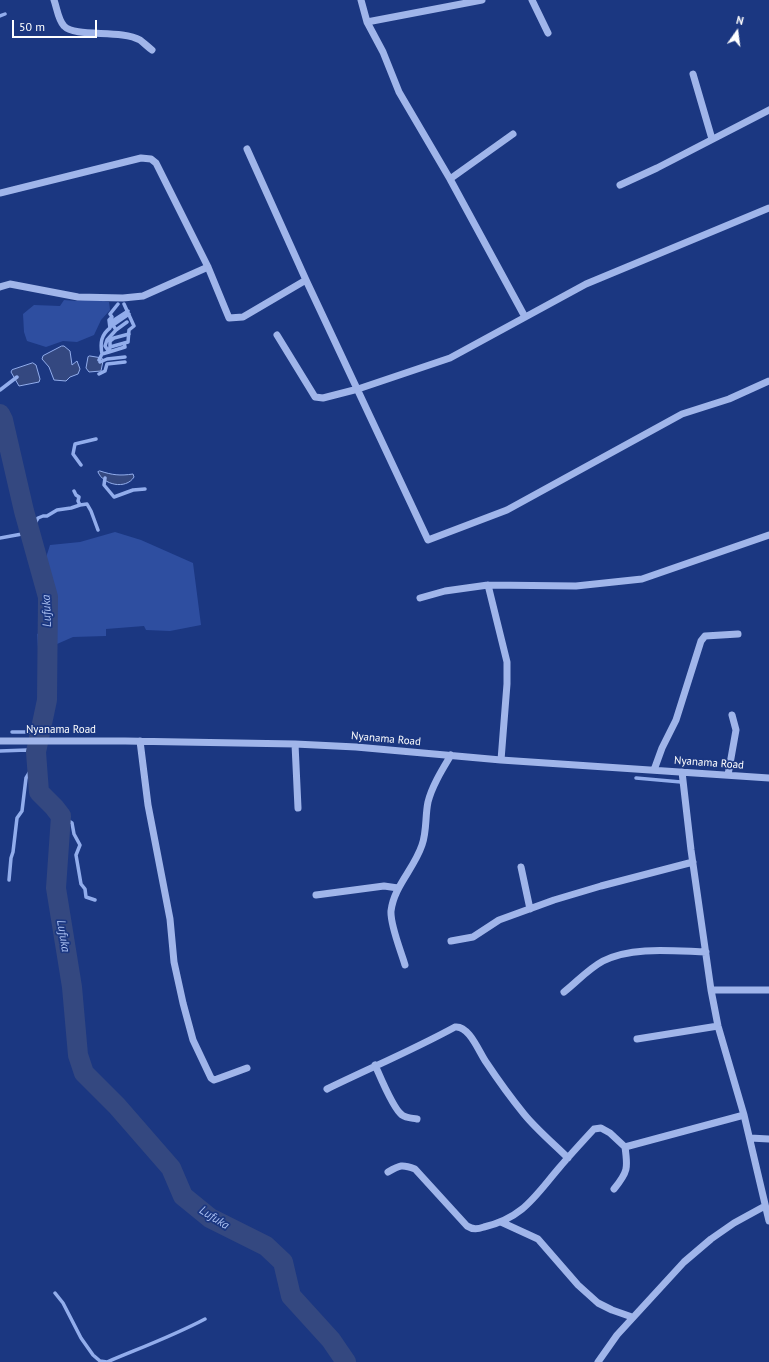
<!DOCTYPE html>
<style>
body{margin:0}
#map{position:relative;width:769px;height:1362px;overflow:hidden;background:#1b3781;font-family:"PT Sans",sans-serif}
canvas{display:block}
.north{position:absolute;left:717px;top:12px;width:40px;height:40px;-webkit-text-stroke:3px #1b3781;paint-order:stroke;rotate:14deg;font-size:11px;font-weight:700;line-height:16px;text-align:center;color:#fff}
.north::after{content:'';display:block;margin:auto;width:14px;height:18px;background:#fff;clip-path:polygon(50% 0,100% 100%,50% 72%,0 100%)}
.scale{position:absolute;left:12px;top:20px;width:85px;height:18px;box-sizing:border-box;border:2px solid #fff;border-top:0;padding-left:5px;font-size:12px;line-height:14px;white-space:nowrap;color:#fff;-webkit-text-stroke:3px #1b3781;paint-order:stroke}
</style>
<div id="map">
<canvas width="769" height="1362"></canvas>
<div class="north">N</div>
<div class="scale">50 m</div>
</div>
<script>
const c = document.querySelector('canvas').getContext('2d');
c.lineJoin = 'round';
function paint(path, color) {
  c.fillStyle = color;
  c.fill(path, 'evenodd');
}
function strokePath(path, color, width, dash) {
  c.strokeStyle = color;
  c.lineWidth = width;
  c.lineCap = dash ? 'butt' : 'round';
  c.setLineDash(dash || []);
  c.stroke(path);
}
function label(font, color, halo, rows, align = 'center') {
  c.font = font + ' "PT Sans",sans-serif';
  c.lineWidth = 3.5;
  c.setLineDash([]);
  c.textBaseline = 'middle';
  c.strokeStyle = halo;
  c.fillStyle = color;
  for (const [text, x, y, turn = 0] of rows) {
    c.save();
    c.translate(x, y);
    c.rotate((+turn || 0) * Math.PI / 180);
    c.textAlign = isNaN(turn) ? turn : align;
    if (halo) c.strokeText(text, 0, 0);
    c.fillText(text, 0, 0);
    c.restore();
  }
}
paint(new Path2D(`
 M92,299l17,3 1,8 -9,10 -7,15 -17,7 -14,-1 -17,6 -19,-6 -3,-9 -1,-18 11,-9 26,1 4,-6 12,1z
 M115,532l26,8 52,23 8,62 -31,6 -24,-1 -2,-4 -38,3v7l-33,1 -32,14 -3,-2 -1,-15 5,-3 2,-25 -1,-39 7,-22 30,-3z`), '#2e4ea0');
const water = new Path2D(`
 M62,346h2l6,5 2,14 5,-4 3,8 -2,5 -8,3 -4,4 -12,-1 -5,-13 -7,-8 1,-3z
 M90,356l12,2 1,3 -2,10 -12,1 -3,-4 2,-11z
 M33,363l3,2 4,14 -1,3 -20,4 -8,-14 1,-2z
 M100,471c12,4 20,5 33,3l1,3c-8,13 -31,8 -36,-5z`);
paint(water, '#344880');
strokePath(water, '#92adec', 1);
strokePath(new Path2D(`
 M0,16l5,-2
 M112,326l1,-1 -2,-3 17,-11
 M116,330l11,-8
 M124,343l1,4 -16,5 -4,-6 2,-6 9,-10 -3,-5 16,-11
 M110,347v-6l4,-3 15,-4
 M102,354c-2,-11 -1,-19 8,-26l-1,-8 3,-3 -2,-3 8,-10
 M99,360l3,-6 7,-2 1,-5 18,-5 1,-12 5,-4 -10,-22
 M100,362l7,-3 18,-2
 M99,374l6,-3 2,-7 18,-2
 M0,390l17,-13
 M81,465l-8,-11 2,-10 21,-5
 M105,478l-1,7 10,12 19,-7 12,-1
 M80,505l7,-1 4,7 7,19
 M29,529l6,-6 3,-5 5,-2h4l10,-6 14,-2 9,-3 -2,-4 1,-4 -3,-2 -2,-4
 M0,538l22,-4 9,1
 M12,732h27
 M0,751l27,-1 9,2
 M636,778l45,4
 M61,816l11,7 2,11 6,11 -4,10 5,29 4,5 1,8 9,3
 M9,880l2,-22 2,-6 4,-34 5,-7 4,-33 11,-18
 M55,1293l8,10 18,35 12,17 7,6 7,1c33,-14 66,-26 98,-43`), '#92adec', 3.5);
strokePath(new Path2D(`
 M0,414l3,6 21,91 24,86 -1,103 -11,52 3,40 15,15 7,9 -5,72 16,99 6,68 6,18 33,33 54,62 12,28 27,22 56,28 17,16 8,34 40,44 15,22`), '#344880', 20);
strokePath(new Path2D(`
 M54,0c3,8 4,20 10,26 11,12 57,3 76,14 4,3 8,7 12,10
 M361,0l6,22 16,30 16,40 51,87 75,138
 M532,0l16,33
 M367,22l115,-22
 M693,74l19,65
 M247,149l59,131 122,260 79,-30 175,-96 47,-15 40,-18
 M450,179l63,-45
 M620,185l37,-17 112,-58
 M0,193l141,-35 10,1 5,4 52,104 21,51 14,-1 63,-37
 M0,287l10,-3 68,13 45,1 20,-2 65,-29
 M277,335l38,62 8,1 35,-9 92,-31 136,-74 183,-76
 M488,585l19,77v22l-6,76
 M420,598l25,-7 43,-6 88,1 66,-7 127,-44
 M0,741h125l170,3 61,3 145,13 268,18
 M140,741l8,64 22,114 4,43 9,41 10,37 18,38 3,2 3,-1 30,-11
 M295,744l3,64
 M654,770l8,-22 14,-28 25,-79 4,-5 33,-2
 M682,772l9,78 20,140 7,36 26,89 25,106
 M728,775l8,-45 -4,-15
 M521,867l9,42
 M316,895l68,-9 14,2
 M451,941l22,-4 26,-17 55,-20 47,-14 92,-24
 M405,965c-4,-14 -15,-40 -14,-54 3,-25 23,-42 31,-66 5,-14 3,-29 6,-43 4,-16 14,-32 23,-47
 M711,990h58
 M564,992c13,-10 24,-23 39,-31 29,-15 71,-10 103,-9
 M637,1039l81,-13
 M375,1065c5,11 18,44 27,50 4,3 10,3 15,4
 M327,1089c43,-21 86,-39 128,-62 14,-2 24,25 31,35 12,18 25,36 38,52 13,16 30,30 44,44
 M750,1138l19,1
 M625,1147l119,-32
 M388,1172c12,-7 14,-8 27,-3l52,57c6,4 11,3 17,1 39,-9 51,-31 75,-59 11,-13 23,-26 35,-39l7,-1 9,5 15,14c3,21 3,25 -11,42
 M501,1222l37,17 40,46 20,18 14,7 20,7
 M598,1362l19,-27 67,-73 27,-23 23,-16 31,-17`), '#a0b5ea', 7);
label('11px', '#fff', '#1b3781', [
 ["Nyanama Road",61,730],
 ["Nyanama Road",386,739,5],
 ["Nyanama Road",709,763,4]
]);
label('italic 12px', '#abc0f2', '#1b3781', [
 ["Lufuka",47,611,-92],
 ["Lufuka",63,936,81],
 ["Lufuka",214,1218,32]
]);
</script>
